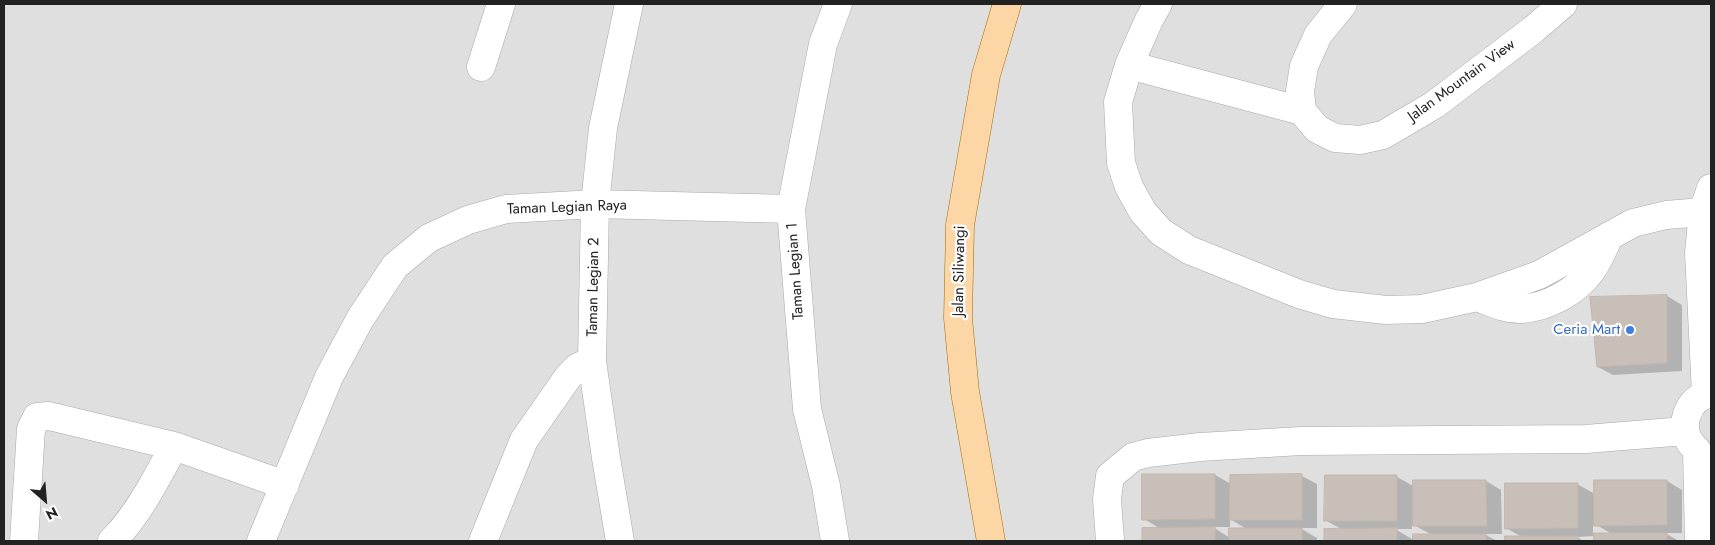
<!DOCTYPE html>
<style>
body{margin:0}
#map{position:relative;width:1715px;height:545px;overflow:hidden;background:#f2efe9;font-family:Jost,sans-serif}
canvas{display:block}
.frame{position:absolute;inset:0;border:5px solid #222;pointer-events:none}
.north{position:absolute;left:20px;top:475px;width:50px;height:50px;-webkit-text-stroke:4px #fff;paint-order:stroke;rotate:153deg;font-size:14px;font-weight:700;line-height:20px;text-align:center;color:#222}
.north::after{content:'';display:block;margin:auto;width:18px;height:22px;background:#222;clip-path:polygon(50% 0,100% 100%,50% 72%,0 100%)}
</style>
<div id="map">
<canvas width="1715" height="545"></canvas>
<div class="frame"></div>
<div class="north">N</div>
</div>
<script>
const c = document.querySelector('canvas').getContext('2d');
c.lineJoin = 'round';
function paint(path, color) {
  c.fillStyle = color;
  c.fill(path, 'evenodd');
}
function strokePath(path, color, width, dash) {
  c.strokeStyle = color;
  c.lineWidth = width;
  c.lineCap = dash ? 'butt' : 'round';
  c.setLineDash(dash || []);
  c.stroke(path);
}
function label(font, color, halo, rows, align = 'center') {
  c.font = font + ' Jost,sans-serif';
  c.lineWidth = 4.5;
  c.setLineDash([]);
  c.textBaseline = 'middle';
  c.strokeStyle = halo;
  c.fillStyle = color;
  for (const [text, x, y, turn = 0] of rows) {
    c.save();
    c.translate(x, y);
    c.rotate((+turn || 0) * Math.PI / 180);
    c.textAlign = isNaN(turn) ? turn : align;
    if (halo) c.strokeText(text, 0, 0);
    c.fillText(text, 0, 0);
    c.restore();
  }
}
paint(new Path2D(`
 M4,4h1707v537h-1707z`), '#e0dfdf');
paint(new Path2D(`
 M1667,296l15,9v66l-69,4 -15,-8z
 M1144,475h71l16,9v-8h71l15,8v44h-17l17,10v3h-173v-12h17l-17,-10zM1230,519l18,11h-18zM1213,527h17v11z
 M1326,476l71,1 18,10v-5l71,-1 15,9 1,44h-18l13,7h-82v-6h17l-20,-11v5h-17l17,10v2h-87v-11h18l-18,-10z
 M1667,481l15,9v43h-17l14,8h-84v-5l-19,1 8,4h-78v-3l16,-1 -16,-9 71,-44 18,10zM1593,523l19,11h-19z`), '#0003');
const building = new Path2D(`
 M1667,295v68l-70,4 -7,-70z
 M1142,474h73v45l-73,1z
 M1302,474v46h-73l1,-45z
 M1325,475h72v46h-73z
 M1413,480h73l1,46h-74z
 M1594,480h73v45l-73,1z
 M1505,483h73v45l-73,1z
 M1215,527v14h-73v-13z
 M1229,528h73v13h-73z
 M1397,528v13h-73v-12z
 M1594,533h73v8h-73z
 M1413,534h73v7h-73z
 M1505,536h73v5h-73z`);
paint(building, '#c7bfb8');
strokePath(building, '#c4b6ab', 1);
const minor = new Path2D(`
 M1158,4l-9,16 -20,45 -11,37 3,61 8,24 14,25 18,20 28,18 110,44 34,10 53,6 36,-1 55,-12 62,-22 94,-52 33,-8 37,-3 8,3
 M1343,4l-25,31 -14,31 -4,25 2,20 15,18 18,9 25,2 23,-5 51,-30 100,-76 29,-25
 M1129,65l173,46
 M481,67l20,-63
 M1477,297c14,5 30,13 45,12 25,-2 54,-17 69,-38 8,-11 13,-23 18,-35
 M1706,394l-7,-141 4,-41 8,-24
 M1693,446c-17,-18 -5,-49 18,-53
 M1697,450l2,91
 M24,541l7,-112 6,-12 12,-1 125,30 111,39
 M112,541c27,-27 44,-62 62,-95
 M261,541l68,-164 31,-58 35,-53 34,-28 39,-18 38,-11 89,-5 196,5
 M483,541l41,-101 44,-63 10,-10 14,-6
 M620,541l-14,-83 -14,-97 3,-157 8,-76 26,-124
 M835,541l-9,-55 -19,-77 -16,-200 32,-165 15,-40
 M1110,541l-3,-42 3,-23 23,-19 15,-4 52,-6 101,-6 285,-2 99,-8`);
const primary = new Path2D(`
 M991,541l-26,-149 -7,-74 2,-93 26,-150 21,-71`);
strokePath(minor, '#a9a9a9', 29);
strokePath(primary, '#a06b00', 29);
strokePath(minor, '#fff', 28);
strokePath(primary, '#fcd6a4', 28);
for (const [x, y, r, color] of [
 [1630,330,5,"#3f7fe0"]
]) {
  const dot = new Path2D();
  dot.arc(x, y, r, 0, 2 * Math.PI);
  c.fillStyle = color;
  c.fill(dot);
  strokePath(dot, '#fff', 2);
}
label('15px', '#222', '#fff', [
 ["Jalan Mountain View",1462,81,-36],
 ["Taman Legian Raya",567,208,-2],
 ["Taman Legian 1",796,271,-94],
 ["Jalan Siliwangi",960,271,-89],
 ["Taman Legian 2",594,287,-89]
]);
label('15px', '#366cbe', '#fff', [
 ["Ceria Mart",1620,330]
], 'right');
</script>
